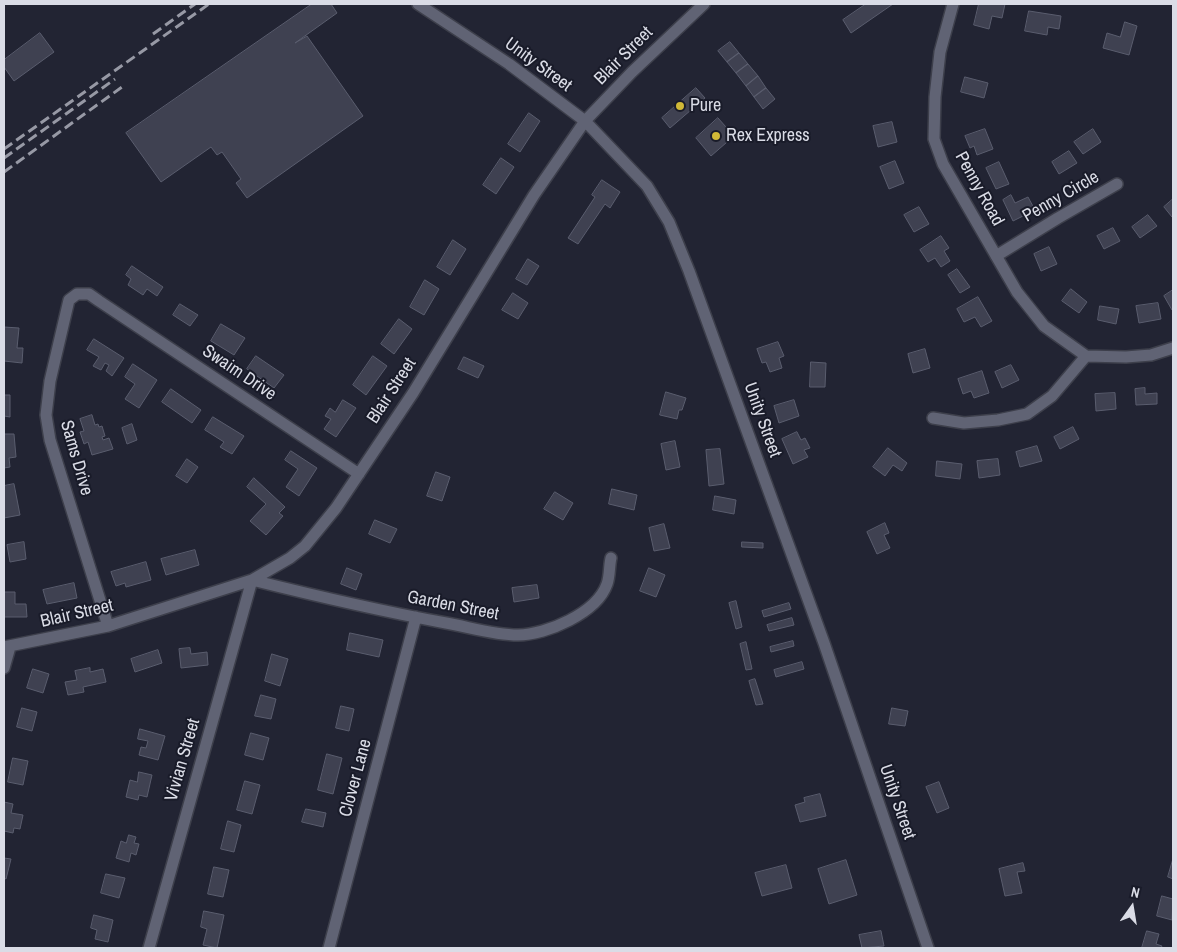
<!DOCTYPE html>
<style>
body{margin:0}
#map{position:relative;width:1177px;height:952px;overflow:hidden;background:#222433;font-family:"Archivo Narrow",sans-serif}
canvas{display:block}
.frame{position:absolute;inset:0;border:5px solid #dadce6;pointer-events:none}
.north{position:absolute;left:1107px;top:882px;width:50px;height:50px;-webkit-text-stroke:4px #191b29;paint-order:stroke;rotate:13deg;font-size:14px;font-weight:700;line-height:20px;text-align:center;color:#dadce6}
.north::after{content:'';display:block;margin:auto;width:18px;height:22px;background:#dadce6;clip-path:polygon(50% 0,100% 100%,50% 72%,0 100%)}
</style>
<div id="map">
<canvas width="1177" height="952"></canvas>
<div class="frame"></div>
<div class="north">N</div>
</div>
<script>
const c = document.querySelector('canvas').getContext('2d');
c.lineJoin = 'round';
function paint(path, color) {
  c.fillStyle = color;
  c.fill(path, 'evenodd');
}
function strokePath(path, color, width, dash) {
  c.strokeStyle = color;
  c.lineWidth = width;
  c.lineCap = dash ? 'butt' : 'round';
  c.setLineDash(dash || []);
  c.stroke(path);
}
function label(font, color, halo, rows, align = 'center') {
  c.font = font + ' "Archivo Narrow",sans-serif';
  c.lineWidth = 4;
  c.setLineDash([]);
  c.textBaseline = 'middle';
  c.strokeStyle = halo;
  c.fillStyle = color;
  for (const [text, x, y, turn = 0] of rows) {
    c.save();
    c.translate(x, y);
    c.rotate((+turn || 0) * Math.PI / 180);
    c.textAlign = isNaN(turn) ? turn : align;
    if (halo) c.strokeText(text, 0, 0);
    c.fillText(text, 0, 0);
    c.restore();
  }
}
const building = new Path2D(`
 M312,4h19l6,9 -42,30 12,-7 56,80 -116,82 -11,-15 5,-4 -19,-27 -5,3 -6,-8 -50,35 -35,-49z
 M866,4h27l-42,29 -8,-13z
 M979,4h26l-3,14 -10,-2 -3,13 -15,-4z
 M1029,11l32,5 -2,13 -11,-2 -1,8 -22,-4z
 M1125,22l12,4 -8,29 -26,-7 4,-15 13,4z
 M40,33l14,19 -40,29 -10,-14v-7z
 M730,42l9,11 -12,9 -9,-11z
 M739,53l9,11 -12,9 -9,-11z
 M748,64l10,12 -12,10 -10,-13z
 M758,76l8,12 -12,9 -8,-11z
 M965,77l23,6 -4,15 -23,-6z
 M696,88l9,10 -35,30 -8,-10z
 M766,88l9,11 -12,10 -9,-12z
 M529,113l11,8 -20,31 -12,-8z
 M718,118l16,18 -23,20 -15,-18z
 M892,122l5,20 -19,5 -5,-21z
 M985,129l8,20 -16,6 -3,-9 -4,2 -5,-12z
 M1093,129l8,13 -18,12 -9,-12z
 M1069,151l8,12 -18,11 -7,-12z
 M501,158l13,9 -18,27 -13,-9z
 M895,161l9,22 -15,6 -9,-22z
 M999,162l10,22 -13,5 -10,-21z
 M602,180l18,12 -10,16 -5,-4 -27,40 -10,-6 27,-41 -3,-2z
 M1011,195l4,8 13,-6 7,13 -22,11 -10,-21z
 M1173,199v17l-1,1 -8,-10z
 M919,207l10,17 -15,8 -10,-17z
 M1148,215l9,11 -17,12 -8,-11z
 M1113,228l7,13 -16,8 -7,-13z
 M941,236l8,12 -5,3 6,10 -9,6 -6,-9 -7,4 -8,-12z
 M453,240l13,9 -16,26 -13,-8z
 M1049,247l8,17 -16,7 -7,-17z
 M528,259l11,7 -12,19 -11,-6z
 M132,266l31,21 -6,9 -10,-7 -4,6 -15,-10 3,-6 -5,-4z
 M957,269l13,18 -10,6 -12,-18z
 M425,280l14,9 -15,26 -14,-8z
 M1071,289l16,13 -8,11 -17,-12z
 M1173,290v19l-1,1 -8,-14z
 M513,293l15,10 -10,16 -16,-9z
 M978,297l14,24 -11,6 -6,-10 -11,5 -7,-13z
 M1158,303l3,16 -22,4 -3,-17z
 M180,304l18,11 -8,11 -17,-11z
 M1100,306l19,3 -3,15 -18,-4z
 M399,319l13,10 -18,25 -13,-10z
 M221,324l24,14 -11,17 -23,-14z
 M4,327l15,1 -2,20h6l-1,15 -18,-2z
 M94,339l30,19 -12,18 -6,-5 3,-6 -4,-2 -4,7 -8,-4 6,-9 -12,-7z
 M778,342l6,14 -5,2 3,10 -12,4 -4,-10 -4,1 -5,-14z
 M925,349l5,19 -17,5 -5,-19z
 M256,356l28,19 -10,13 -27,-19z
 M373,356l14,10 -21,29 -13,-10z
 M464,357l20,9 -6,12 -20,-9z
 M811,362l15,1 -1,24h-15z
 M133,364l24,16 -18,28 -14,-9 10,-15 -10,-7z
 M1011,365l8,15 -17,8 -7,-16z
 M982,371l7,22 -15,5 -3,-7 -8,3 -5,-15z
 M1145,388v6l12,-1v11l-21,1 -1,-16z
 M171,389l30,21 -9,13 -30,-21z
 M666,392l20,6 -4,12h-3l-2,9 -17,-4z
 M1115,393l1,16 -20,2 -1,-17z
 M4,395h6v22l-6,-1z
 M343,400l13,8 -20,29 -12,-8 7,-10 -6,-3 5,-8 5,4z
 M794,400l5,16 -20,7 -5,-17z
 M92,415l3,10 3,-1 1,3 3,-1 3,10 -3,1 1,3 6,-2 4,11 -21,6 -4,-13 -4,2 -4,-12 4,-1 -4,-12z
 M213,417l31,19 -12,18 -12,-7 4,-5 -19,-12z
 M132,424l5,16 -10,4 -5,-16z
 M1073,427l6,12 -19,10 -6,-12z
 M797,432l4,8 4,-2 5,10 -6,2 4,7 -15,7 -11,-25z
 M4,434h10l2,23 -7,1 1,9 -6,1z
 M675,441l5,26 -14,3 -5,-26z
 M1037,446l5,15 -22,6 -4,-15z
 M888,448l19,15 -5,8 -9,-6 -8,11 -12,-9z
 M720,449l4,35 -15,2 -3,-36z
 M291,451l26,17 -18,28 -13,-9 12,-18 -13,-9z
 M187,459l11,8 -11,16 -11,-7z
 M998,459l2,16 -21,3 -2,-17z
 M937,461l25,3 -2,15 -24,-3z
 M436,472l14,5 -8,24 -15,-5z
 M254,478l31,29 -6,6 4,3 -17,19 -16,-14 16,-17 -19,-17z
 M14,484l6,31 -16,3v-32z
 M612,489l25,6 -3,15 -25,-6z
 M555,492l18,11 -10,17 -19,-11z
 M715,496l21,4 -2,14 -21,-4z
 M375,520l22,9 -7,14 -21,-9z
 M885,523l4,10 -5,2 6,13 -13,6 -10,-22z
 M664,524l6,24 -16,3 -5,-23z
 M24,542l2,17 -16,3 -3,-17z
 M742,542l21,1v5l-21,-1z
 M195,550l4,15 -33,10 -5,-16z
 M146,562l5,18 -25,7 -1,-4 -9,3 -5,-14z
 M347,568l15,6 -6,16 -15,-6z
 M649,568l16,7 -9,22 -16,-6z
 M74,583l3,15 -30,6 -4,-14z
 M537,585l2,13 -25,4 -2,-14z
 M4,592h11v12h11l1,13h-23z
 M736,601l6,26 -6,2 -7,-26z
 M789,603l2,6 -27,8 -2,-6z
 M792,618l2,7 -25,6 -2,-6z
 M350,633l33,7 -4,17 -32,-7z
 M793,641l1,5 -23,6 -1,-5z
 M746,642l6,27 -6,1 -6,-26z
 M190,648l1,6 16,-2 1,13 -27,3 -2,-19z
 M158,650l4,13 -27,9 -4,-13z
 M272,654l16,5 -8,27 -15,-5z
 M802,662l2,7 -28,8 -2,-7z
 M90,668v4l13,-3 3,13 -23,5 1,5 -16,3 -3,-13 12,-2 -2,-9z
 M33,669l16,5 -6,19 -16,-5z
 M755,679l8,25 -7,1 -7,-24z
 M261,695l15,4 -5,20 -16,-3z
 M341,706l13,3 -5,22 -13,-3z
 M22,708l15,4 -5,19 -15,-4z
 M892,708l16,3 -3,15 -16,-2z
 M140,729l25,7 -7,24 -19,-5 2,-8 5,1 2,-7 -10,-2z
 M251,733l18,5 -6,22 -18,-5z
 M327,754l15,4 -9,36 -15,-4z
 M13,758l15,3 -5,24 -15,-3z
 M139,772l13,3 -5,22 -8,-2 -1,5 -12,-3 4,-17 7,2z
 M245,781l15,4 -8,29 -15,-4z
 M939,782l10,26 -12,5 -11,-26z
 M820,794l6,22 -26,6 -5,-17 10,-3 -1,-4z
 M4,802l9,2 -2,9 12,2 -3,14 -6,-1 -1,5 -9,-2z
 M306,809l20,4 -3,14 -21,-5z
 M228,821l13,4 -7,27 -13,-3z
 M129,835l7,2 -2,6 5,1 -3,11 -5,-2 -2,9 -13,-4 5,-17 5,2z
 M4,858l7,1 -5,20 -2,-1z
 M1173,859v20l-5,-2z
 M846,860l11,35 -28,9 -11,-35z
 M1023,863l2,8 -8,1 5,21 -17,3 -6,-27z
 M786,865l6,23 -30,8 -7,-23z
 M214,867l15,3 -6,27 -15,-3z
 M106,874l19,4 -6,20 -18,-5z
 M1162,896l11,3 -1,21 -15,-4z
 M204,911l20,4 -7,33 -14,-3 4,-16 -6,-2z
 M94,915l19,5 -5,22 -13,-3 2,-9 -6,-2z
 M881,931l3,15 -22,2 -3,-13z
 M1147,931l12,3 -3,10 6,2 -1,2h-19z`);
paint(building, '#3f4151');
strokePath(building, '#5a5d6e', 1);
const minor = new Path2D(`
 M418,4l91,60 76,57 62,65 22,36 20,49 135,372 104,305
 M953,4l-13,48 -5,45 -1,42 9,25 74,128 27,34 42,30
 M996,256l62,-38 59,-34
 M1086,356l40,1 25,-2 22,-7
 M933,418l31,5 34,-3 29,-6 25,-18 34,-40
 M108,626l-58,-186 -4,-25 4,-34 19,-81 8,-6h12l10,7 260,173
 M4,647l104,-21 144,-46 38,-22 15,-12 31,-38 77,-115 121,-198 51,-74 47,-49 72,-68
 M4,668l6,-21
 M149,948l103,-368c64,16 129,31 194,43 23,4 48,12 72,12 28,0 79,-22 89,-51 3,-8 2,-18 4,-26
 M329,948l87,-331`);
strokePath(minor, '#3d3f4b', 14);
strokePath(minor, '#606374', 11);
strokePath(new Path2D(`
 M153,34l42,-30
 M4,149l205,-145
 M4,158l111,-79
 M4,172l118,-85`), '#9799a5', 3, [10, 5]);
for (const [x, y, r, color] of [
 [680,106,5,"#d0b837"],
 [716,136,5,"#d0b837"]
]) {
  const dot = new Path2D();
  dot.arc(x, y, r, 0, 2 * Math.PI);
  c.fillStyle = color;
  c.fill(dot);
  strokePath(dot, '#191b29', 2);
}
label('18px', '#dadce6', '#191b29', [
 ["Blair Street",624,56,-45],
 ["Unity Street",538,65,36],
 ["Penny Road",979,189,61],
 ["Penny Circle",1061,197,-30],
 ["Swaim Drive",239,373,34],
 ["Blair Street",392,391,-57],
 ["Unity Street",762,420,70],
 ["Sams Drive",76,458,74],
 ["Garden Street",453,606,11],
 ["Blair Street",77,614,-13],
 ["Vivian Street",183,760,-74],
 ["Clover Lane",356,778,-75],
 ["Unity Street",897,802,71]
]);
label('18px', '#dadce6', '#191b29', [
 ["Pure",690,106],
 ["Rex Express",726,136]
], 'left');
</script>
